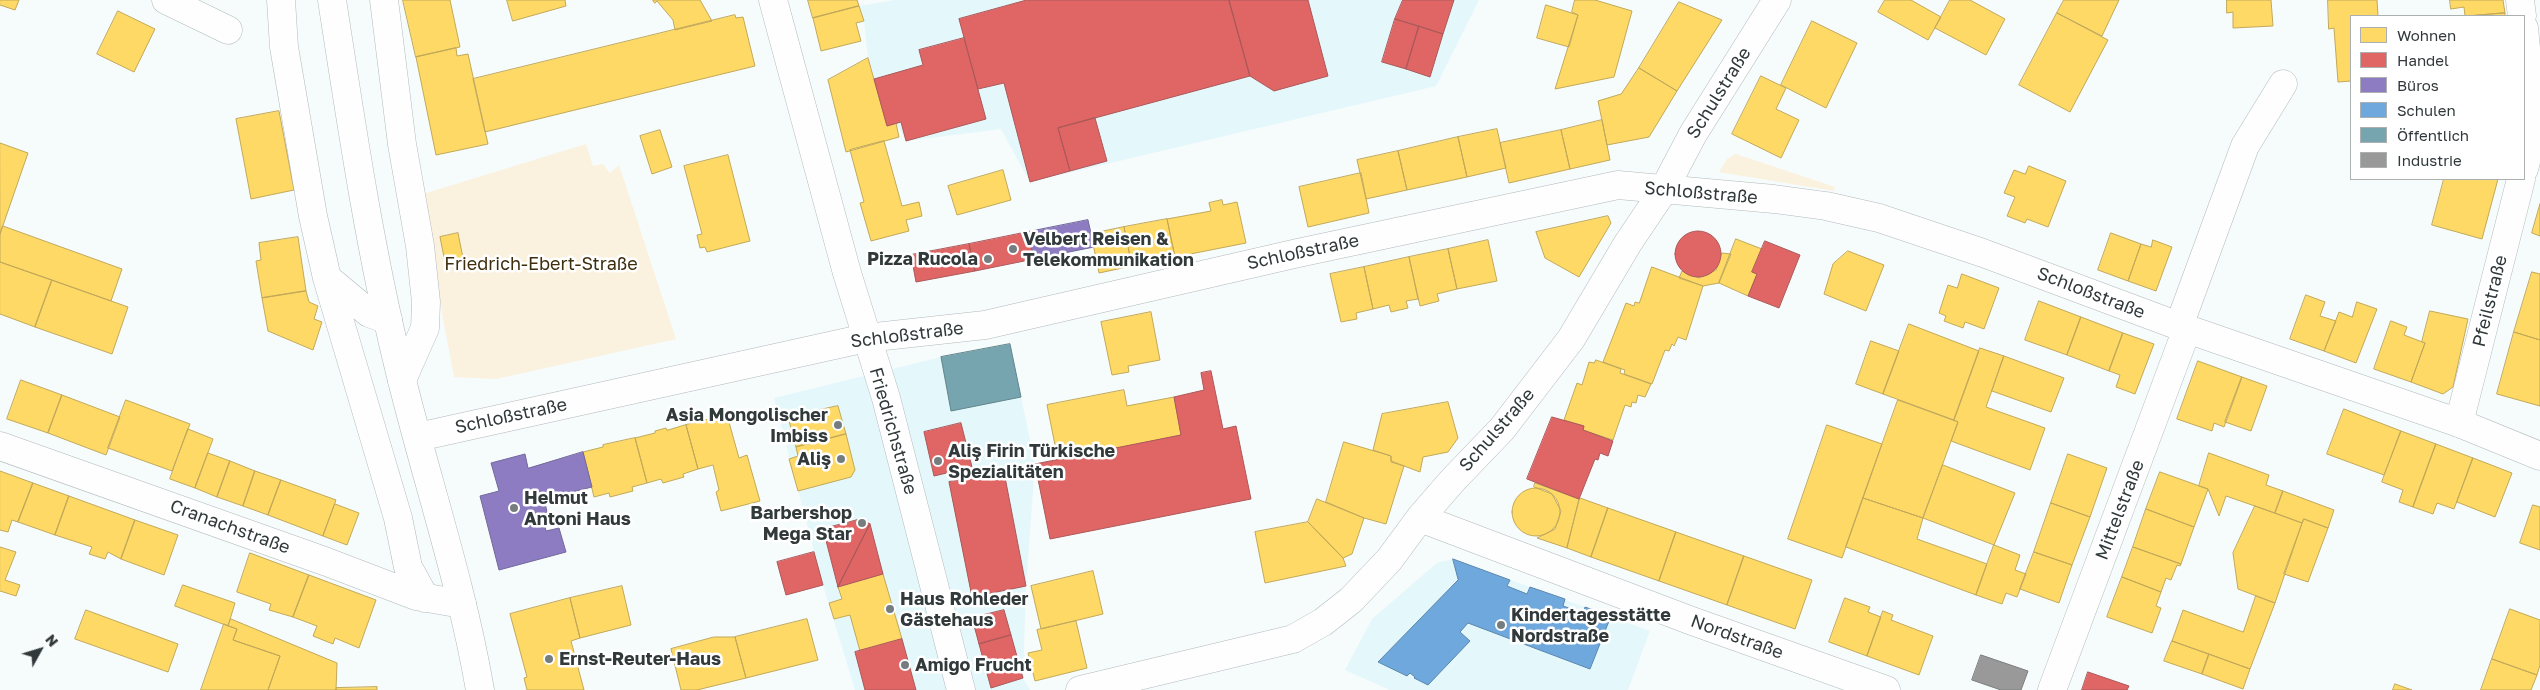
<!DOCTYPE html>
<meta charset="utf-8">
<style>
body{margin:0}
#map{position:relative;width:2540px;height:690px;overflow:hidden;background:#f6fbfc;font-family:"Golos Text",sans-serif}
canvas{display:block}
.legend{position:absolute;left:2350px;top:15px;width:175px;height:165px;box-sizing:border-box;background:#fff;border:1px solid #adb0b1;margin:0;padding:6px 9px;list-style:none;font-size:15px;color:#31393b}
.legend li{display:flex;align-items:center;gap:10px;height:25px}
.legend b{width:25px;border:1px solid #adb0b1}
.north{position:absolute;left:15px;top:625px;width:50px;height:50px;-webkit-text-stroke:4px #fff;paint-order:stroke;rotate:51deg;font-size:14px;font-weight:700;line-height:20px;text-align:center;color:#31393b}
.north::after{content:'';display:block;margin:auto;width:18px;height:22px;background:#31393b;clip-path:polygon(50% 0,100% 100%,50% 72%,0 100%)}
</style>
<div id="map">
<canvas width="2540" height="690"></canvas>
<ul class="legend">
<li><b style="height:14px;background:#ffd966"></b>Wohnen</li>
<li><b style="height:14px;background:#e06666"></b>Handel</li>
<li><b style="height:14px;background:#8e7cc3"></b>Büros</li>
<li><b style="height:14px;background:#6fa8dc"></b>Schulen</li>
<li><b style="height:14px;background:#76a5af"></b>Öffentlich</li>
<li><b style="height:14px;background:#999"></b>Industrie</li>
</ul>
<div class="north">N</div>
</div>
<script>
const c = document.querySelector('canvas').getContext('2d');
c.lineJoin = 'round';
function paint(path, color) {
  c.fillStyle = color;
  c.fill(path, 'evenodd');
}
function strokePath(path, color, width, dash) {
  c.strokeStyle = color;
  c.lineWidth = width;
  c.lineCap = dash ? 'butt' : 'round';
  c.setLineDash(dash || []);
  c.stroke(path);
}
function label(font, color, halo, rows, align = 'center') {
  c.font = font + ' "Golos Text",sans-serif';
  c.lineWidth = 5;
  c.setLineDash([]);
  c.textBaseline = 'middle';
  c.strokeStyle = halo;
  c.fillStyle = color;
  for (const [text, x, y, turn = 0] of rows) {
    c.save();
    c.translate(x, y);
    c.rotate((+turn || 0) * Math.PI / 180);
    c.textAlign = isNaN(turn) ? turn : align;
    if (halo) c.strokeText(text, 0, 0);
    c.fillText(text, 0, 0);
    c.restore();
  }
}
paint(new Path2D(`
 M895,0h584l-43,86 -406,96 -29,-53 -95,12 -10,-18 -9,3 -19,-68 -4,-37 -5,-15z
 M1010,344l25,120 -9,122 -3,92 7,12h-175l-32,-105 -49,-187 167,-41z
 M1453,559l197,72 -22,59h-238l-45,-20 27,-51 65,-56z`), '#e4f7fb');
paint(new Path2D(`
 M586,144l7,22 10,-2 7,9 9,-8 57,174 -180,40 -42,-2 -34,-182z
 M1736,154l99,33 -1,4 -115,-19 8,-13z`), '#faf2df');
const homes = new Path2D(`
 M0,0h19l-4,10 -15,-5z
 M403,0h47l10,47 -44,10z
 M507,0h58l1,6 -53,15z
 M653,0h47l12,21 -37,9 -2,-10 -16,-19 -2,2z
 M808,0h49l2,6 -46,12z
 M1575,0h20l37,11 -18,66 -59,12 23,-74 -6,-3z
 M1885,0h26l30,17 -13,23 -50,-28z
 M1950,0h20l35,19 -19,36 -51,-27z
 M2064,0h55l-17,36 -45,-23z
 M2227,0h44l2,26 -40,2v-16l-6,1z
 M2328,0h49l1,16h-27v65l-13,1 -4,-54 -5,1z
 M2450,0h53l2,13 -40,3 -1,-9 -13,2z
 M1679,2l43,18 -45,71 -38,-23z
 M1546,5l32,10 -9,32 -32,-9z
 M859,6l5,15 -8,2 5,18 -40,10 -8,-33z
 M118,11l37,18 -21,43 -37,-18z
 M2057,13l51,27 -38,72 -51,-27z
 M2505,13v3h-36z
 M735,15l1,3 7,-1 12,49 -270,66 -12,-53z
 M1812,21l45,22 -31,65 -45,-23z
 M456,48l1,8 11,-2 20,90 -52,11 -20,-98z
 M868,58l19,68 9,-3 3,14 -53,15 -18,-72z
 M1639,68l38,23 -28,46 -42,8 -9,-44 23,-7z
 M1761,76l25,12 -10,21 23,11 -18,38 -49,-24z
 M279,111l15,79 -43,9 -15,-80z
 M1602,120l8,40 -40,9 -9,-39z
 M1497,129l9,39 -39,9 -9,-40z
 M660,130l12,37 -20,7 -12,-38z
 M1561,130l9,39 -61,14 -9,-40z
 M1458,137l9,40 -60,13 -9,-39z
 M884,141l18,65 17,-4 3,14 -16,4 3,11 -38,10 -11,-38 4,-1 -14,-52z
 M0,143l28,10 -28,81z
 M1398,151l9,39 -41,9 -9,-39z
 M728,155l22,86 -43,11 -2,-5 -5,1 -3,-13 5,-1 -18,-68z
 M2029,166l37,15 -18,46 -21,-8 -2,4 -18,-7 8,-19 -11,-4 10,-23 11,4z
 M1003,170l8,30 -54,15 -9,-29z
 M1361,173l8,40 -61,14 -9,-40z
 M2444,179h54l-16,60 -50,-14z
 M1222,200l1,5 14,-3 9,41 -71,14 -8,-38 44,-8 -2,-8z
 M2540,204v32l-8,-3z
 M1608,216l3,7 -32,54 -34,-19 -9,-26z
 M1167,219l8,38 -43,9 -8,-39z
 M3,226l119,43 -11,32 -111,-39v-28z
 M1124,227l8,39 -33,7 -8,-39z
 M458,233l5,25 -18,4 -5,-25z
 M2111,233l30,11 -13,37 -30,-11z
 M298,237l8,54 -44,7 -6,-37 5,-1 -2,-17z
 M1736,239l26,10 -10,23 5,2 -9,22 -29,-13z
 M1488,240l9,41 -40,8 -9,-40z
 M2153,240l19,7 -16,44 -28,-10 13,-37 10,3z
 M1448,249l9,40 -20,5 2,7 -19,5 -11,-49z
 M1848,251l36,14 -18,46 -42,-17 9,-30z
 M1722,253l9,1 -12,29 -16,3 -24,-8 3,-7 17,7 17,-8z
 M1409,257l9,42 -12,2 2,7 -17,4 -2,-7 -16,4 -9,-42z
 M0,262l52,18 -17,47 -35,-13z
 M1364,267l9,42 -17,4 1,6 -16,3 -11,-48z
 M1652,267l51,19 -17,54 -8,-3 -4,9 -2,-2 -3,7 -4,-1 -13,34 -28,-10 1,-4 -22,-8 23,-59 8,3 1,-4 4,1z
 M2532,272l8,2v66l-26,-8z
 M1962,274l37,14 -15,41 -19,-7 -2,6 -19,-7 2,-5 -7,-3 9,-28 9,3z
 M52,280l76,27 -16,47 -77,-27z
 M306,291l3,11 9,4 -4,13 8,3 -9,28 -45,-19 -6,-33z
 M2306,295l19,7 -5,14 16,5 -12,30 -34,-12z
 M2039,301l42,16 -14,38 -42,-15z
 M2357,302l20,7 -21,54 -32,-12 15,-39 13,5z
 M2430,311l38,8 -15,68 -10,7 -32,-12 14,-39 -3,-1z
 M1151,312l9,48 -32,6 1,6 -17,3 -11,-53z
 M2081,317l42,16 -14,38 -42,-16z
 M2391,321l16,6 -3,8 21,8 -14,39 -37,-13z
 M1909,324l70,27 -25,69 -71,-26z
 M2514,332l26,8v66l-43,-12z
 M2123,333l31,11 -19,50 -19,-7 4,-12 -11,-4z
 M1871,341l28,10 -16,43 -27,-10z
 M1980,348l24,8 -18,51 59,21 -15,42 -79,-29 7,-19 -4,-2z
 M2004,356l60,22 -13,34 -59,-21z
 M1596,360l25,9 -1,4 31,11 -6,13 -7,-2 -2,8 -4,-1 -1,5 -6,-2 -12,35 -30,-10 1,-4 -20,-6 13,-37 5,2 7,-23 5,1z
 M2198,361l44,16 -18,50 -10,-4 -2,8 -35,-12z
 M2242,377l25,9 -16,45 -26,-9z
 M21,380l41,15 -14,38 -41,-14z
 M1124,390l3,16 47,-9 7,38 -123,25 -11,-55z
 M62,395l58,22 -14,38 -58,-22z
 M126,400l64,24 -18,47 -64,-23z
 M1898,400l60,22 -35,96 -60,-20z
 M1448,402l10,36 -10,14 -25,5 -3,15 -29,-11v-5l-18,-6 9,-36z
 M838,406l8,28 -50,13 -8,-30z
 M2344,409l57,22 -17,44 -57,-21z
 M727,415l12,43 8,-3 13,46 -39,10 -5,-19 3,-2 -6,-25 -15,4 -12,-44z
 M686,425l12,44 -15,5 1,3 -21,6 -2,-4 -14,4 -12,-45 20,-5v-2l11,-3 1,2z
 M1827,425l55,19 -40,114 -54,-19z
 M188,429l25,10 -18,49 -25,-9z
 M2401,431l35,13 -23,63 -14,-5 4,-12 -21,-8z
 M846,434l9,36 -4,7 -53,14 -9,-32 9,-3 -2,-9z
 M635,438l12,45 -15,4 1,4 -23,6 -1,-4 -15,4 -11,-45 20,-5v-2z
 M1344,442l47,14v6l13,4 -18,58 -22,-6 -38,-16z
 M2436,444l37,14 -19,51 -17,-6 -4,11 -20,-7z
 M208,453l22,8 -13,36 -22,-9z
 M2209,453l60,22 -3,10 17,6 -8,22 -49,-17 -7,20 -11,-27 -9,-3z
 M2068,454l39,14 -17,49 -39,-14z
 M2473,458l39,15 -17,44 -38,-15z
 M230,461l25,10 -12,35 -26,-9z
 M1943,465l72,28 -21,52 -71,-27z
 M0,471l33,12 -15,39 -6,-2 -4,12 -8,-2z
 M255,471l26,9 -13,35 -25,-9z
 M2160,472l48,17 -14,38 -48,-18z
 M281,480l55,20 -13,36 -55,-21z
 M33,483l36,13 -14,39 -37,-13z
 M1535,483l44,16 -12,49 -30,-10 18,-9 6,-18 -9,-17 -18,-7z
 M1512 512a24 24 0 1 1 48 0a24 24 0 1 1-48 0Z
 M2283,491l51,19 -6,18 -24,-9 -2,4 -27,-10z
 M69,496l66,24 -14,39 -13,-7 -3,7 -16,-5 3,-7 -37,-12z
 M1580,498l28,10 -17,49 -24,-9z
 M1863,498l60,20 -6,21 70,25 -11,31 -130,-48z
 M1317,499l47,19 -12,36 -9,4 -35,-36z
 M2051,503l39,14 -18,48 -38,-13z
 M335,504l24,9 -12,32 -24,-9z
 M2533,505l7,2v43l-20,-7z
 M2255,506l47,17 -27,80 -37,-14 -5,-36z
 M1608,508l68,24 -17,49 -68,-24z
 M2146,509l48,18 -13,37 -48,-17z
 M2304,519l24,9 -20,54 -24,-8z
 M135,520l43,15 -14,40 -43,-16z
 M1308,522l35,36 3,8 -81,17 -10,-51z
 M1676,532l68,24 -17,49 -68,-24z
 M1994,545l26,10 -5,15 11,4 -9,23 -11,-4 -4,11 -26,-9z
 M0,547l16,5 -11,28 15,5 -4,11 -16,-5z
 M2133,547l48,17 -1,2 -3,-1 -6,15 -5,-2 -5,14 -39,-15z
 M2034,552l38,13 -13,38 -39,-14z
 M250,553l59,22 -16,42 -24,-7 2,-6 -34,-12z
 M1744,556l68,24 -17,49 -68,-24z
 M1093,571l10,43 -62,15 -10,-43z
 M883,574l19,65 -42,12 -10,-36 -16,4 -5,-16 13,-4 -4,-12z
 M309,575l67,25 -17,48 -24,-10 -2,6 -20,-8 4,-10 -24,-9z
 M2122,577l39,15 -5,14 5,2 -9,25 -45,-16z
 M183,585l52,18 -7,23 -53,-20z
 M622,586l9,39 -51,13 -10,-40z
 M2256,596l19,7 -25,66 -78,-28 11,-31 60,22z
 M570,598l10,40 -9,3 13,49h-57l-3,-12 3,-1 -17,-63z
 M1845,598l25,9 -2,5 13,5 -14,39 -38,-14z
 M2510,609l30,11v45l-3,10 -45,-16z
 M86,610l92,34 -10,28 -93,-33z
 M1883,611l10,4 -2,5 42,16 -14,39 -52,-19z
 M231,619l106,44 -1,27h-68l12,-34 -47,-16 4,-11 -9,-3z
 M807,619l11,41 -72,18 -11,-41z
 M1076,621l11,47 -52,13 -7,-28 14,-3 -5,-20z
 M224,624l13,5 -4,11 47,16 -12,34h-67z
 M714,637h21l11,41 -49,12h-16l-10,-41z
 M2172,641l37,13 -7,20 -38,-13z
 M2209,654l41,15 -7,20 -41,-15z
 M2492,659l45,16 -6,15h-50z
 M2395,684l17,6h-19z
 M377,687v3h-41v-2z`);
paint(homes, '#ffd966');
strokePath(homes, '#c1a959', 1);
const shops = new Path2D(`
 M1027,0h202l21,76 -192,52 12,43 -40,11 -26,-99 -26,6 -19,-70z
 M1229,0h79l20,76 -54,15 -24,-15z
 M1403,0h51l-11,34 -48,-15z
 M1395,19l24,7 -13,43 -24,-7z
 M1419,26l24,8 -13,43 -24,-8z
 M964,38l22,81 -80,22 -5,-19 -14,4 -13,-47 49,-14 -4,-15z
 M1095,118l12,43 -37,10 -12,-43z
 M1675 254a23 23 0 1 1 46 0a23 23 0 1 1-46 0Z
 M1028,232l6,27 -59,12 -6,-27z
 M1765,241l35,14 -21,53 -31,-12 9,-22 -5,-2z
 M969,244l6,27 -59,11 -5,-27z
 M1211,371l12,58 13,-3 15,73 -201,40 -15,-75 146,-29 -7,-38 30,-7 -3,-17z
 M1552,417l32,9 -1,4 30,11 -5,15 -8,-3 -2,7 -3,-1 -16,40 -52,-20z
 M961,423l11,44 -38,9 -10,-44z
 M1004,472l22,114 -54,11 -23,-115z
 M861,519l9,5 -32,63 -15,-58z
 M870,524l13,50 -45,13z
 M814,552l9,33 -37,10 -9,-33z
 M1004,610l7,25 -32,9 -7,-26z
 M1011,635l12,43 -32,10 -12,-44z
 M902,639l14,51h-51l-10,-38z
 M2088,672l41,14 -2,4h-45z`);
paint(shops, '#e06666');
strokePath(shops, '#ac5859', 1);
const offices = new Path2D(`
 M1088,220l6,27 -60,12 -6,-27z
 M583,452l9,35 -48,12 4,17 -5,2 3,13 13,-3 7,24 -67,18 -19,-74 19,-5 -8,-28 34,-9 3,14z`);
paint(offices, '#8e7cc3');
strokePath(offices, '#72689a', 1);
const schools = new Path2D(`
 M1453,559l57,21 -3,6 20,8 3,-7 35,12 -2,7 20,7 2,-6 26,9 -21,53 -122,-46 -8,9 10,9 -42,44 -14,-7 1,-1 -5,-4 -3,3 -29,-14 80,-82z`);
paint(schools, '#6fa8dc');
strokePath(schools, '#5c87ac', 1);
const public = new Path2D(`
 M1010,344l11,53 -70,14 -10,-54z`);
paint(public, '#76a5af');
strokePath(public, '#61858c', 1);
const industry = new Path2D(`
 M1981,655l47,16 -7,19h-20l-29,-10z`);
paint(industry, '#999');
strokePath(industry, '#7a7c7d', 1);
const minor = new Path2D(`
 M166,0l62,30
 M281,0l3,47 29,169 14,62 71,240 10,49 17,31
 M384,0l18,144 18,102 6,56 -1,26 -23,52
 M773,0l74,273 39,125 75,292
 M2520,0l2,16
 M2524,28l2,20 2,106 -4,15
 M327,278l42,35 19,7
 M2179,326l66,-180 38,-62
 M2459,423l62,-244
 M0,446l327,116 89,34 46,8
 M1420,518l272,103 194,69
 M1080,690l213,-51 30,-17 28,-22 38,-40 31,-42 33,-38 49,-51 69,-90 57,-96 35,-52 30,-57 84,-134
 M2052,690l135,-361`);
const major = new Path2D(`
 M332,0c19,122 37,245 66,364 26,109 63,215 82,326
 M418,437l448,-99 119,-13 313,-72 320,-68 156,14 52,7 53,12 104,35 204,76 272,94 81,33`);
strokePath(minor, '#b3b9bb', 29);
strokePath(major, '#b3b9bb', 29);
strokePath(minor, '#fefeff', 28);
strokePath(major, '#fefeff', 28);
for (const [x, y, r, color] of [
 [1013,249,5,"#767d7f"],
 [988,259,5,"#767d7f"],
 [838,425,5,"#767d7f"],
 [841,459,5,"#767d7f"],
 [938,461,5,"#767d7f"],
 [514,508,5,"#767d7f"],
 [862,523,5,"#767d7f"],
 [890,609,5,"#767d7f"],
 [1501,625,5,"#767d7f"],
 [549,659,5,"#767d7f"],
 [905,665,5,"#767d7f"]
]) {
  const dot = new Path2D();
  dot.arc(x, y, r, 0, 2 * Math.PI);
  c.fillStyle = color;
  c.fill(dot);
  strokePath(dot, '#fff', 2);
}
label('18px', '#31393b', '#fff', [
 ["Schulstraße",1719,93,-58],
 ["Schloßstraße",1701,193,5],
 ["Schloßstraße",1303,252,-12],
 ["Schloßstraße",2091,293,21],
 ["Pfeilstraße",2490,301,-76],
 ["Schloßstraße",907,335,-7],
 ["Schloßstraße",511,416,-12],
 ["Schulstraße",1497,430,-49],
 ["Friedrichstraße",893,431,74],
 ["Mittelstraße",2120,510,-69],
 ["Cranachstraße",230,527,20],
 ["Nordstraße",1737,637,20]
]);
label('bold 18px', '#31393b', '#fff', [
 ["Velbert Reisen &",1023,239],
 ["Telekommunikation",1023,260],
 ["Pizza Rucola",978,259,"right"],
 ["Asia Mongolischer",828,415,"right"],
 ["Imbiss",828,436,"right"],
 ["Aliş Firin Türkische",948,451],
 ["Spezialitäten",948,472],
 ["Aliş",831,459,"right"],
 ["Helmut",524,498],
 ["Antoni Haus",524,519],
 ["Barbershop",852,513,"right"],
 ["Mega Star",852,534,"right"],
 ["Haus Rohleder",900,599],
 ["Gästehaus",900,620],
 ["Kindertagesstätte",1511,615],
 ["Nordstraße",1511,636],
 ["Ernst-Reuter-Haus",559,659],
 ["Amigo Frucht",915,665]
], 'left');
label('18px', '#3f2e0e', '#fff', [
 ["Friedrich-Ebert-Straße",541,264]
]);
</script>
